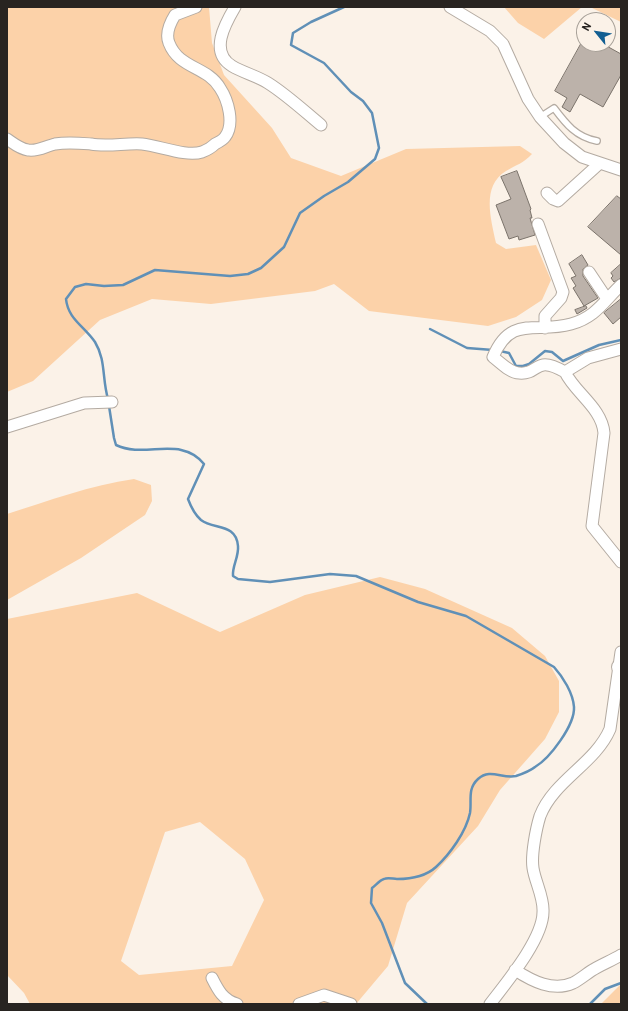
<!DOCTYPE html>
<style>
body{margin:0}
#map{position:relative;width:628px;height:1011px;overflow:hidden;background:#fbf2e8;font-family:Barlow,sans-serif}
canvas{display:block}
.frame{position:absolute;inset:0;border:8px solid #282421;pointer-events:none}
.north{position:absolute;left:576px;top:12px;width:40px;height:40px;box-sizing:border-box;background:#fbf2e8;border:1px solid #a7a098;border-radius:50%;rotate:300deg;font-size:11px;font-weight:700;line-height:16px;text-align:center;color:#282421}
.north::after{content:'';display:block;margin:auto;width:14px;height:18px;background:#135f92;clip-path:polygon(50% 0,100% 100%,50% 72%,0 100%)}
</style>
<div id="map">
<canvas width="628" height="1011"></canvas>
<div class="frame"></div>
<div class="north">N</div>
</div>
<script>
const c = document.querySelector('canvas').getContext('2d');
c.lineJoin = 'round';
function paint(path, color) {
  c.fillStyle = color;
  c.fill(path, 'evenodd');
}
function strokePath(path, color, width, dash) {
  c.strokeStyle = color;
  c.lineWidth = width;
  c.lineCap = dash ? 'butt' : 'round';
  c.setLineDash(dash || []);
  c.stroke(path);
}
paint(new Path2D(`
 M7,7h202l3,36 12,32 48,53 19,30 50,18 65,-27 114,-3 12,8c-8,9 -16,11 -26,17 -25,15 -15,48 -10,72l10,6 30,-4 15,35 -9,20 -26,17 -28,9 -119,-15 -35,-27 -19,7 -104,13 -59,-5 -52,21 -67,61 -26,11z
 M504,7h78l-38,32 -26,-16z
 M590,7h31v15z
 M134,479l17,6 1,16 -7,14 -64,43 -74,42v-86c41,-13 84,-29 127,-35z
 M380,577l45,12 87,39 33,28 14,25v31l-14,27 -45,51 -22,36 -71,77 -19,63 -32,38h-326l-6,-11 -17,-18v-356l130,-26 83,39 85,-37zM200,822l45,37 19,41 -32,66 -93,9 -18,-14 44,-129z
 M621,984v20h-20z`), '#fcd2a9');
strokePath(new Path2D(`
 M430,329l37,19 26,2
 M500,351l9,2 7,13h7l6,-2 16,-13 7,1 11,9 36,-16 22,-5
 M108,399c-6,-20 -2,-39 -13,-57 -11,-16 -27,-23 -29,-43l9,-12 11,-3 18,2 19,-1 32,-15 75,6 18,-2 13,-6 23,-21 16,-34 24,-17 24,-14 27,-23 4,-11 -7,-35 -9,-12 -12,-9 -27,-29 -33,-18 2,-12 18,-11 33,-15
 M109,406l5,32 2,7c29,14 65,-10 88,19l-16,35c3,8 6,15 13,21 13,10 35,3 37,26 1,11 -6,20 -5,30l5,3 32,3 60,-8 26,2 62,26 48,14 88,51c9,10 19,26 20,40 1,18 -24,51 -39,60 -5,4 -13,7 -19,9 -14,3 -26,-8 -38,3 -11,10 -6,22 -8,34 -4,19 -20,41 -34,54 -11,10 -25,12 -39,12 -4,0 -9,-2 -13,0 -4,1 -8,6 -12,9l-1,15 11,20 23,60 22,21
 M590,1004l15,-15 16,-6`), '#6090b7', 2.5);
const building = new Path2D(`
 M581,44h22l18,10v21l-18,32 -23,-13 -10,18 -8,-5 5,-9 -12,-7z
 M517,171l14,38 -1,1 2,8h-2l5,17 -16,5 -1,-4 -9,3 -13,-34 15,-6 -10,-22z
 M617,196l4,3v56l-33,-28z
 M582,255l6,10 -5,4v7l15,22 -14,8 -11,-18 3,-2 -5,-8 5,-2 -7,-12z
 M621,264v14l-7,4 -3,-4 2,-2 -2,-3z
 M621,299v18l-8,7 -9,-11z
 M586,306l1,2 -10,6 -2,-4z`);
paint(building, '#bcb2aa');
strokePath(building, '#7b736b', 1);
const service = new Path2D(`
 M540,117l14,-9c12,16 22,29 43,33`);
const minor = new Path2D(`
 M235,7c-10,17 -26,45 -3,59 12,7 25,10 36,17 19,12 36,28 53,42
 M450,7l40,24 13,13 25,55 12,18 24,26 18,14 39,13
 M7,139c6,4 13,10 21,11 9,2 18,-4 27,-6 12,-2 23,-1 36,0 16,3 34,-1 51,0 18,2 44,13 60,8 5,-2 10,-5 13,-8 4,-2 8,-4 10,-7 10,-13 3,-37 -5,-49 -13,-22 -41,-19 -51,-45 -4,-10 1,-20 6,-28l21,-8
 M547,193l6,6 5,2 42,-38
 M538,224l25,68 -2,6 -16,18v12
 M589,272l18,27
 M621,285c-17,16 -25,32 -50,39 -35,10 -60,-10 -78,33 7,5 17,16 26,16 21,2 15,-19 46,-1 10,21 37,36 39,61l-12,93 29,36
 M565,372l23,-14 33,-9
 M7,427l77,-24 28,-1
 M515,970c17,11 38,22 58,13 6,-3 12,-8 18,-12 9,-6 20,-10 30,-16
 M212,978c6,12 11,22 25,26
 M299,1004l25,-9 27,9
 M490,1004c16,-21 53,-65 53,-92 1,-15 -8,-30 -10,-44 -2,-13 3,-39 7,-52 14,-36 55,-52 70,-87l11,-77`);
const tertiary = new Path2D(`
 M619,667l2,2`);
strokePath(service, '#b4aba2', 8);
strokePath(minor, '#b4aba2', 13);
strokePath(tertiary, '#b4aba2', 16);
strokePath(service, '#fff', 5.5);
strokePath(minor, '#fff', 11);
strokePath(tertiary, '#fff', 14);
</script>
